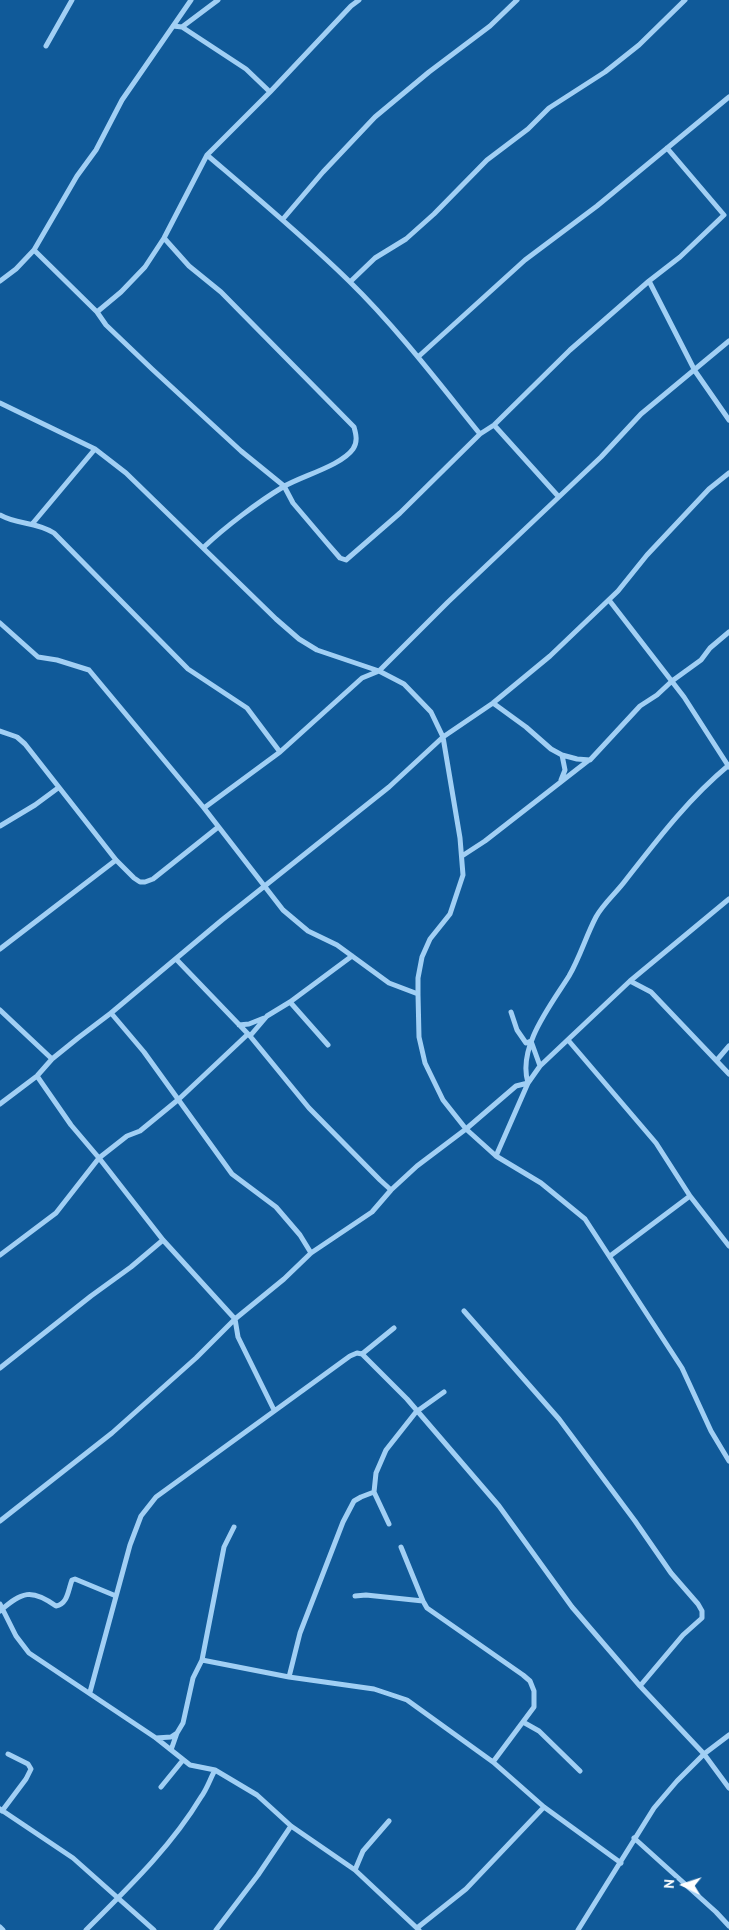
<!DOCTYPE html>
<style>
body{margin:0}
#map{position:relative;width:729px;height:1930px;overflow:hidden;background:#105a99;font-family:"PT Sans",sans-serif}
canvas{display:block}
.north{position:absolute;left:659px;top:1860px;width:50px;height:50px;-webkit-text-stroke:4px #105a99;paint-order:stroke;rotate:274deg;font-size:14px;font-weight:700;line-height:20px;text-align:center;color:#fff}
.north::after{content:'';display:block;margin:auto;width:18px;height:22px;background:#fff;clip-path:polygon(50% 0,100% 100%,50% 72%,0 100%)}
</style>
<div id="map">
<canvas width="729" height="1930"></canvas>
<div class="north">N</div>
</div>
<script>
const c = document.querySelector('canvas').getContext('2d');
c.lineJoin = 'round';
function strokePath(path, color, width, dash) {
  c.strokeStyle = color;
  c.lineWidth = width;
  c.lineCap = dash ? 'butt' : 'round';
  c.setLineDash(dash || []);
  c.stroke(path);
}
strokePath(new Path2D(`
 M173,26l9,1 36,-27
 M182,27l64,42 24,23
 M46,46l26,-46
 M207,155c48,41 97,82 142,126 48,47 89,101 131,153
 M283,219l40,-47 52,-55 54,-45 61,-46 27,-26
 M164,238l25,28 32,26 133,135c2,7 4,15 -1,22 -12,17 -52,27 -70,38 -25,15 -58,40 -79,60
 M34,250l63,62 9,13 46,44 89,82 43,35 9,17 34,40 13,15 6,2 54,-47 80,-79 14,-9 76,-75 79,-69 31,-24 44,-42 -57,-67
 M0,281l16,-12 18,-19 43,-74 19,-26 26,-50 69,-100
 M649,281l46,90 34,49
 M350,282l25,-24 31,-19 28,-25 53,-54 41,-31 21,-21 56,-36 34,-27 46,-45
 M97,312l24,-20 24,-25 19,-29 43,-83 63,-63 81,-86 8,-6
 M418,357l107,-97 72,-54 132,-109
 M0,403l95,46 31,24 150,146 23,20 18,11 62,21 25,13 27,28 12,25 17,101 3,37 -13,39 -20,25 -8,18 -4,21v16l1,43 6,26 18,37 23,29 30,27 45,27 44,36 97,149 29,63 18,30
 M494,425l64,71
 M0,515c17,10 35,6 54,18l134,136 59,39 33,44
 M33,523l62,-74
 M609,600l75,97 45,70
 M0,623l38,34 19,3 32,10 115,138 79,102 25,21 29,14 52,38 29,11
 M493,703l33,24 25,22 11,6 15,4 13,1 50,-54 17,-11 15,-14 29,-21 9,-12 19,-16
 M0,731l17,6 8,7 91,116 18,18 6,4h5l8,-3 64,-51
 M561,780l4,-10 -3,-15
 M204,808l76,-56 82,-74 17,-7 69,-69 153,-145 40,-43 88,-73
 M0,826l35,-21 23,-17
 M462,856l23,-15 104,-81
 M0,949l116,-89
 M176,959l74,77 59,72 71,72 11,10
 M630,981l21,11 78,82
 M290,1002l38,43
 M0,1010l52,49
 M511,1012l6,18 9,13 5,-2 9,25
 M111,1013l33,39 88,122 44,33 24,28 11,18
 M239,1025l10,-1 15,-6
 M250,1036l17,-20 23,-14 62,-46
 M568,1040l88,103 34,53 39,50
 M717,1060l12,-14
 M37,1076l34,49 28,33 64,82 72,79 3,18 36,73
 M0,1104l37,-28 15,-17 26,-21 33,-25 111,-93 167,-133 54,-50 50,-34 57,-47 68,-65 29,-36 62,-66 20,-16
 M496,1156l32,-73c-11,-36 23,-78 41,-107 11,-19 17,-40 27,-59 7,-13 20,-24 29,-36 32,-41 63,-82 104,-116
 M0,1255l56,-42 43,-55 28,-22 13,-5 39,-32 69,-65
 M610,1256l80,-60
 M464,1311l95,108 76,102 36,52 27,31 4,7v7l-19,17 -43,51
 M362,1354l32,-26
 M0,1368l91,-72 40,-29 32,-27
 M0,1521l112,-88 84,-75 39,-39 49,-40 27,-26 61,-41 19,-22 26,-24 49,-37 50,-43 12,-3 12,-17 90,-85 99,-82
 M389,1524l-15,-32 2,-19 10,-23 30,-38 28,-20
 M401,1547l22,54 4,7 96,67 7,6 4,10v16l-41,55
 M355,1596l11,-1 57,6
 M0,1604l16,32 13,17 127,85 34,27 25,5 42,25 34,31 64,44 64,60
 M0,1611c22,-19 31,-23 56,-5 12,-2 12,-16 16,-26l3,-1 41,17
 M202,1660l87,17 85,12 33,11 86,62 51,45 77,56
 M289,1677l11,-44 43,-111 11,-21 7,-4 13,-5
 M90,1692l40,-147 11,-29 15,-19 194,-141 7,-3 5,1 45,45 92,107 73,101 68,79 64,68 25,34
 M523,1722l16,9 41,40
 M156,1738l15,-1 6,-4 6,-10 10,-45 9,-18 22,-113 10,-20
 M171,1750l6,-17
 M161,1787l22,-27
 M0,1809l73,49 81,72
 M2,1811l24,-32 5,-10 -3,-5 -20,-10
 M634,1838l82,74 13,14
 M355,1870l8,-19 26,-30
 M0,1927l3,3
 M417,1928l49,-39 78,-82
 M86,1930c41,-41 85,-83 115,-133 6,-8 9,-18 14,-27
 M216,1930l42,-55 33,-49
 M578,1930l76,-122 23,-27 27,-27 25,-19`), '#a1cff4', 5);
</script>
